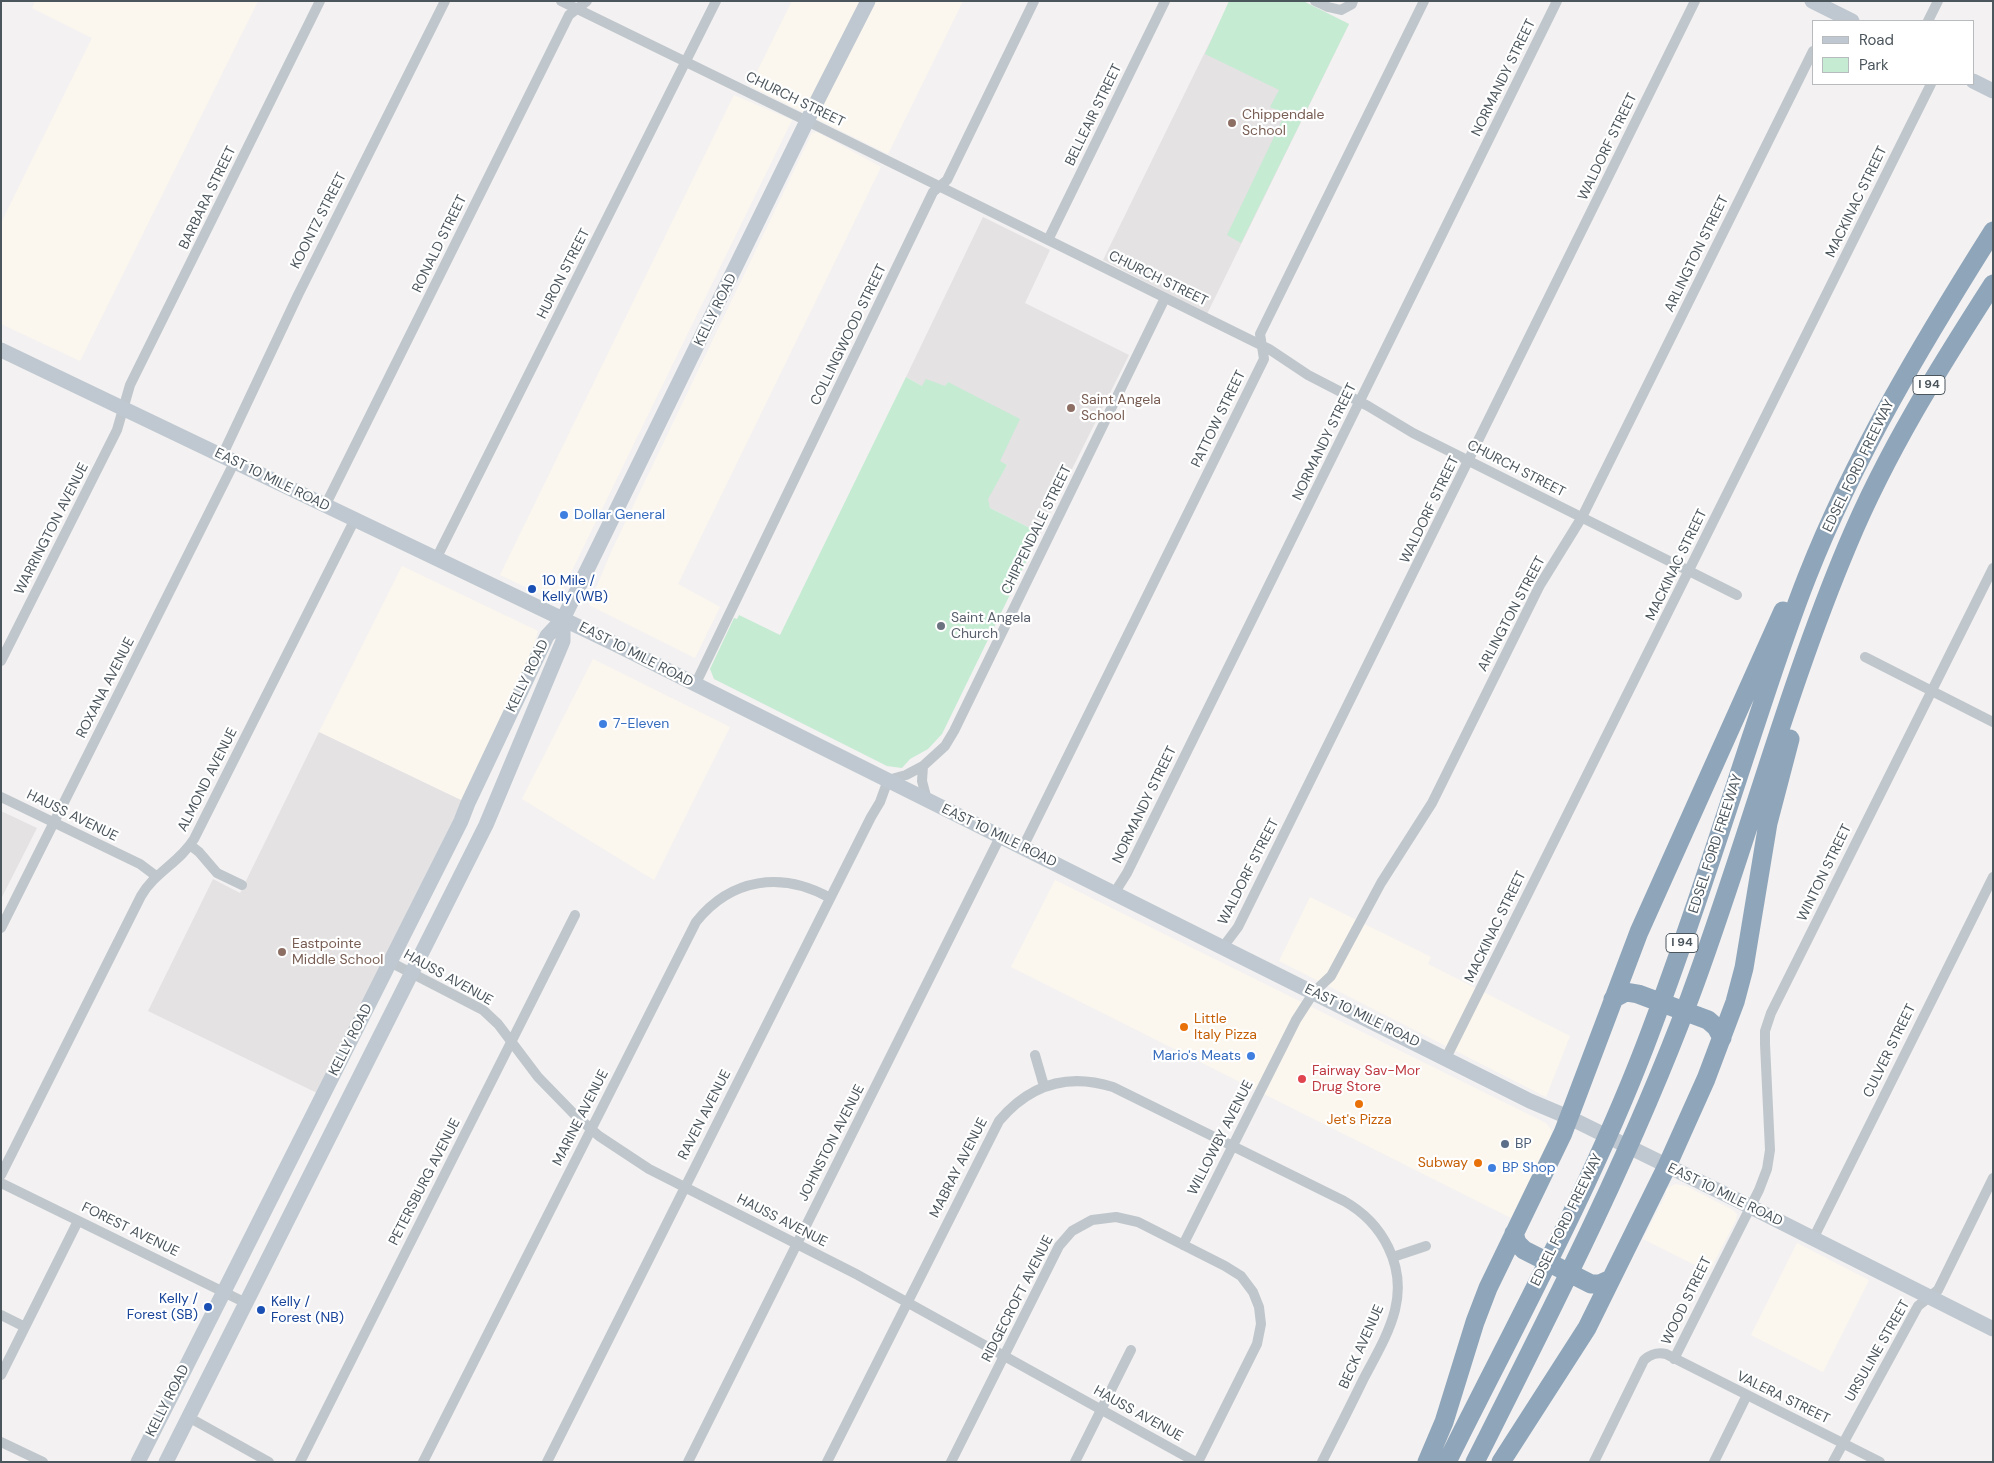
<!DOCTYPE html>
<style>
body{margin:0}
#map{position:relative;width:1994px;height:1463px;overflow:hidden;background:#f3f1f1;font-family:"DM Sans",sans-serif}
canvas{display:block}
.frame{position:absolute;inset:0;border:2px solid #4b555c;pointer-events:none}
.legend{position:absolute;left:1812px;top:20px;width:162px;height:65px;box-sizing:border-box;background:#fff;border:1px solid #b7bbbe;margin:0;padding:6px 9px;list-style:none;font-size:15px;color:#4b555c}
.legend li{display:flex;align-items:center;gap:10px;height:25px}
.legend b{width:25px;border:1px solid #b7bbbe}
</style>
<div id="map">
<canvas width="1994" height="1463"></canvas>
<div class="frame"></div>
<ul class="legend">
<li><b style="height:6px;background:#bfc8d0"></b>Road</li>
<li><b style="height:14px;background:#c5ebd3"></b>Park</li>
</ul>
</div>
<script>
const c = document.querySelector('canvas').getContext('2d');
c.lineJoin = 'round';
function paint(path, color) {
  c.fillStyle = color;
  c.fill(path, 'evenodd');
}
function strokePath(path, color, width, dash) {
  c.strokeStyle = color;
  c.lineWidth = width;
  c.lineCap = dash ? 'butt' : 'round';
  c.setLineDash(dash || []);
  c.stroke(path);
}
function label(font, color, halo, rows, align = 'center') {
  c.font = font + ' "DM Sans",sans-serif';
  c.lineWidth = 4.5;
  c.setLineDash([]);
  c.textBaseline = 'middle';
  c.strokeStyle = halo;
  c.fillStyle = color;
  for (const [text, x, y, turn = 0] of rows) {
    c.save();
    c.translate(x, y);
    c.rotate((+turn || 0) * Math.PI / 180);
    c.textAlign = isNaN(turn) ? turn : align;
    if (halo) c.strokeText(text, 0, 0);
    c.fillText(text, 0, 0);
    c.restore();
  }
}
paint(new Path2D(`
 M35,1h223l-178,360 -79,-37v-101l91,-185 -60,-30z
 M792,1h171l-75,153 -138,-68z
 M734,95l58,25 -230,471 -9,9 -53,-25z
 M817,132l64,35 -203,417 42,23 -25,51 -106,-53 22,-53 201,-419z
 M402,566l136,65 -5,18 -70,152 -144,-69z
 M593,659l137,68 -76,153 -132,-81z
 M1055,880l491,243 6,8 -1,6 -40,81 -500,-251z
 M1310,897l121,60 -3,7 142,72 -24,61 -267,-136z
 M1675,1184l11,2 47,24 4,4 -1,6 -27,52 -66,-33 23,-45v-5z
 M1797,1243l72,37 -46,92 -72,-37z`), '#fbf7ee');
paint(new Path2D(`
 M1230,1h73l46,23 -142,290 -104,-54z
 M983,217l67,33 -25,53 104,52 -89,178 -50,-25 -3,-9 20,-34 -7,-3 -52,-80 -3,4h-23l-16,-9z
 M319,732l144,69 -146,292 -169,-82 65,-132 27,14z
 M1,811l36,17 -36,71z`), '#e4e2e3');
paint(new Path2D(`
 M1229,1h74l46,23 -108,219 -14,-8 58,-121 -15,-7 9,-17 -74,-36z
 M906,377l16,9 4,-7 19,7 3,-4 72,37 -20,42 7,4 -19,34 2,9 50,25 -98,201 -14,15 -18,10 -8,9 -15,-2 -173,-87 -4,-10 24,-51 3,1 2,-4 41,20z`), '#c5ebd3');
strokePath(new Path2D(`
 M561,1l246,120 462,228 39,26 60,31 45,27 324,162
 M1315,1l13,6 13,3 11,-6 1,-3
 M1928,21l10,-20
 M1048,240l117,-239
 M222,456l76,-161 147,-294
 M325,506l244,-491 18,-14
 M436,559l280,-558
 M1865,657l128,65
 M1,661l116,-231 13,-45 190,-384
 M695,685l238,-493 14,-12 87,-179
 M923,766l22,-20 9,-15 211,-433
 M1,797l139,67 16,12
 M190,845l9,7 18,21 25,12
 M1023,847l241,-488 -4,-25 164,-333
 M1115,892l12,-19 430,-872
 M1,928l234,-467
 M1223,947l15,-20 457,-926
 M390,962l93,48 15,14 40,53 36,37 25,22 50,33 209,106 338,187
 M1035,1055l9,31
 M1446,1058l485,-974
 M1,1175l140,-279c13,-23 39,-34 53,-57l161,-320
 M1,1183l245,120
 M1813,1239l180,-362
 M1183,1245l113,-225 18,-28 17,-16 50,-93 51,-80 108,-218 42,-68 231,-466
 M1393,1257l33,-11
 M1,1315l24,12
 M1674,1359l85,-169 8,-21 3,-19 -5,-106v-13l6,-18 222,-445
 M1,1375l77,-154
 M190,1418l79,44
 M1,1442l42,20
 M300,1462l275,-547
 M423,1462l273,-540c35,-44 86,-51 134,-24
 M547,1462l324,-645 9,-15 8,-22 18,-5 17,-9 -1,15 5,19
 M688,1462l313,-627
 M827,1462l172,-341c31,-37 69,-48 114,-34l231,114c39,22 62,65 51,109 -6,24 -20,47 -32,70 -13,27 -27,54 -41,82
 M951,1462l108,-216 13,-15 20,-11 24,-3 22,5 87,44 16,10 12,16 6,15 2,17 -4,20 -59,118
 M1075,1462l56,-112
 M1594,1462l50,-102c7,-6 13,-8 22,-6l214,108
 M1714,1462l33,-67
 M1833,1462l85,-156 20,-16 55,-112`), '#bfc6cc', 10);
strokePath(new Path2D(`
 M1812,1l40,20
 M1973,81l20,10
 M1,350l616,295 913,456 38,16 167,82 258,130
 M138,1462l323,-641 7,-18 79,-167 16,-17 244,-498 61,-120
 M166,1462l320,-637 77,-184v-22`), '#bfc8d0', 15);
strokePath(new Path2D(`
 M1613,999l13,-7 12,2 70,26 8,7 6,11
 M1514,1233l3,10 7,7 67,34h9l11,-5
 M1427,1462l17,-40 31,-100 13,-34 75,-155 76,-201 144,-321
 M1447,1462c68,-137 143,-273 198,-416 39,-102 72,-205 106,-308 18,-54 35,-108 56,-161 48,-122 116,-235 186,-346
 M1475,1462c77,-153 155,-305 215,-465 56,-150 96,-306 158,-453 39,-93 91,-176 145,-260
 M1501,1462l86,-134 80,-162 39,-87 29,-77 9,-34 24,-145 22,-84`), '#8fa5ba', 19);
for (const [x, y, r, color] of [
 [1232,123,5,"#8d6e63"],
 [1071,408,5,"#8d6e63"],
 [564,515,5,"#3f7fe0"],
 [532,589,5,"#1a4fb4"],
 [941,626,5,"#6b7280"],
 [603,724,5,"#3f7fe0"],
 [282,952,5,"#8d6e63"],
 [1184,1027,5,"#e8710a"],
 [1251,1056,5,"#3f7fe0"],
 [1302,1079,5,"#e0444e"],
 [1359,1104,5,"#e8710a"],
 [1505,1144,5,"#5c6f8a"],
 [1478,1163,5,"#e8710a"],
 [1492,1168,5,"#3f7fe0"],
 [208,1307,5,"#1a4fb4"],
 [261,1310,5,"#1a4fb4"]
]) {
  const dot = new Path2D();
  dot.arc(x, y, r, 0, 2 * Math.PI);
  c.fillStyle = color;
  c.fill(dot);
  strokePath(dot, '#fff', 2);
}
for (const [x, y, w] of [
 [1929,385,32],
 [1682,943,32]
]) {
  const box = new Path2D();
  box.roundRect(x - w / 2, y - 9.5, w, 19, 4);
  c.fillStyle = '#fff';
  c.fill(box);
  strokePath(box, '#4b555c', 1);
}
label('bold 12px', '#4b555c', null, [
 ["I 94",1929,385],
 ["I 94",1682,943]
]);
label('14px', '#4b555c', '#fff', [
 ["NORMANDY STREET",1504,78,-64],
 ["CHURCH STREET",795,100,26],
 ["BELLEAIR STREET",1094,115,-64],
 ["WALDORF STREET",1608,147,-64],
 ["BARBARA STREET",208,198,-64],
 ["MACKINAC STREET",1857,202,-64],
 ["KOONTZ STREET",319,221,-63],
 ["RONALD STREET",440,244,-64],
 ["ARLINGTON STREET",1697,254,-64],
 ["HURON STREET",564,274,-63],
 ["CHURCH STREET",1158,279,26],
 ["KELLY ROAD",716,310,-64],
 ["COLLINGWOOD STREET",849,335,-64],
 ["PATTOW STREET",1219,419,-64],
 ["NORMANDY STREET",1325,442,-64],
 ["EDSEL FORD FREEWAY",1859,466,-64],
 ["CHURCH STREET",1516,469,27],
 ["EAST 10 MILE ROAD",272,480,26],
 ["WALDORF STREET",1430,510,-64],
 ["WARRINGTON AVENUE",52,529,-63],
 ["CHIPPENDALE STREET",1037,530,-64],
 ["MACKINAC STREET",1677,565,-64],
 ["ARLINGTON STREET",1512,614,-62],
 ["EAST 10 MILE ROAD",636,655,27],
 ["KELLY ROAD",528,676,-64],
 ["ROXANA AVENUE",106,688,-63],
 ["ALMOND AVENUE",208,780,-63],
 ["NORMANDY STREET",1145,805,-64],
 ["HAUSS AVENUE",72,816,26],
 ["EAST 10 MILE ROAD",999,836,26],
 ["EDSEL FORD FREEWAY",1716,844,-72],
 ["WALDORF STREET",1249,872,-63],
 ["WINTON STREET",1825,873,-64],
 ["MACKINAC STREET",1496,927,-64],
 ["HAUSS AVENUE",448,978,29],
 ["EAST 10 MILE ROAD",1362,1016,26],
 ["KELLY ROAD",351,1040,-63],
 ["CULVER STREET",1890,1051,-64],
 ["RAVEN AVENUE",705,1115,-63],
 ["MARINE AVENUE",581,1118,-63],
 ["WILLOWBY AVENUE",1221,1138,-63],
 ["JOHNSTON AVENUE",832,1143,-63],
 ["MABRAY AVENUE",959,1168,-63],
 ["PETERSBURG AVENUE",425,1182,-63],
 ["EAST 10 MILE ROAD",1725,1195,26],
 ["EDSEL FORD FREEWAY",1567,1220,-64],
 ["HAUSS AVENUE",782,1221,27],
 ["FOREST AVENUE",130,1230,26],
 ["RIDGECROFT AVENUE",1018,1299,-63],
 ["WOOD STREET",1687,1301,-64],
 ["BECK AVENUE",1362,1347,-66],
 ["URSULINE STREET",1878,1351,-60],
 ["VALERA STREET",1783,1398,26],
 ["KELLY ROAD",168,1401,-63],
 ["HAUSS AVENUE",1138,1414,29]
]);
label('14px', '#785e54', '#fff', [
 ["Chippendale",1242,115],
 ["School",1242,131],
 ["Saint Angela",1081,400],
 ["School",1081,416],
 ["Eastpointe",292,944],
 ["Middle School",292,960]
], 'left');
label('14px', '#366cbe', '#fff', [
 ["Dollar General",574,515],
 ["7-Eleven",613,724],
 ["Mario's Meats",1241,1056,"right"],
 ["BP Shop",1502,1168]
], 'left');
label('14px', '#164399', '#fff', [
 ["10 Mile /",542,581],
 ["Kelly (WB)",542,597],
 ["Kelly /",198,1299,"right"],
 ["Forest (SB)",198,1315,"right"],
 ["Kelly /",271,1302],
 ["Forest (NB)",271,1318]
], 'left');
label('14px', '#5b616d', '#fff', [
 ["Saint Angela",951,618],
 ["Church",951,634]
], 'left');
label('14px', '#c56008', '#fff', [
 ["Little",1194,1019],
 ["Italy Pizza",1194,1035],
 ["Jet's Pizza",1359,1120,"center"],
 ["Subway",1468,1163,"right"]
], 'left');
label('14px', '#be3a42', '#fff', [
 ["Fairway Sav-Mor",1312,1071],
 ["Drug Store",1312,1087]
], 'left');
label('14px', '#4e5e75', '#fff', [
 ["BP",1515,1144]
], 'left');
</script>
